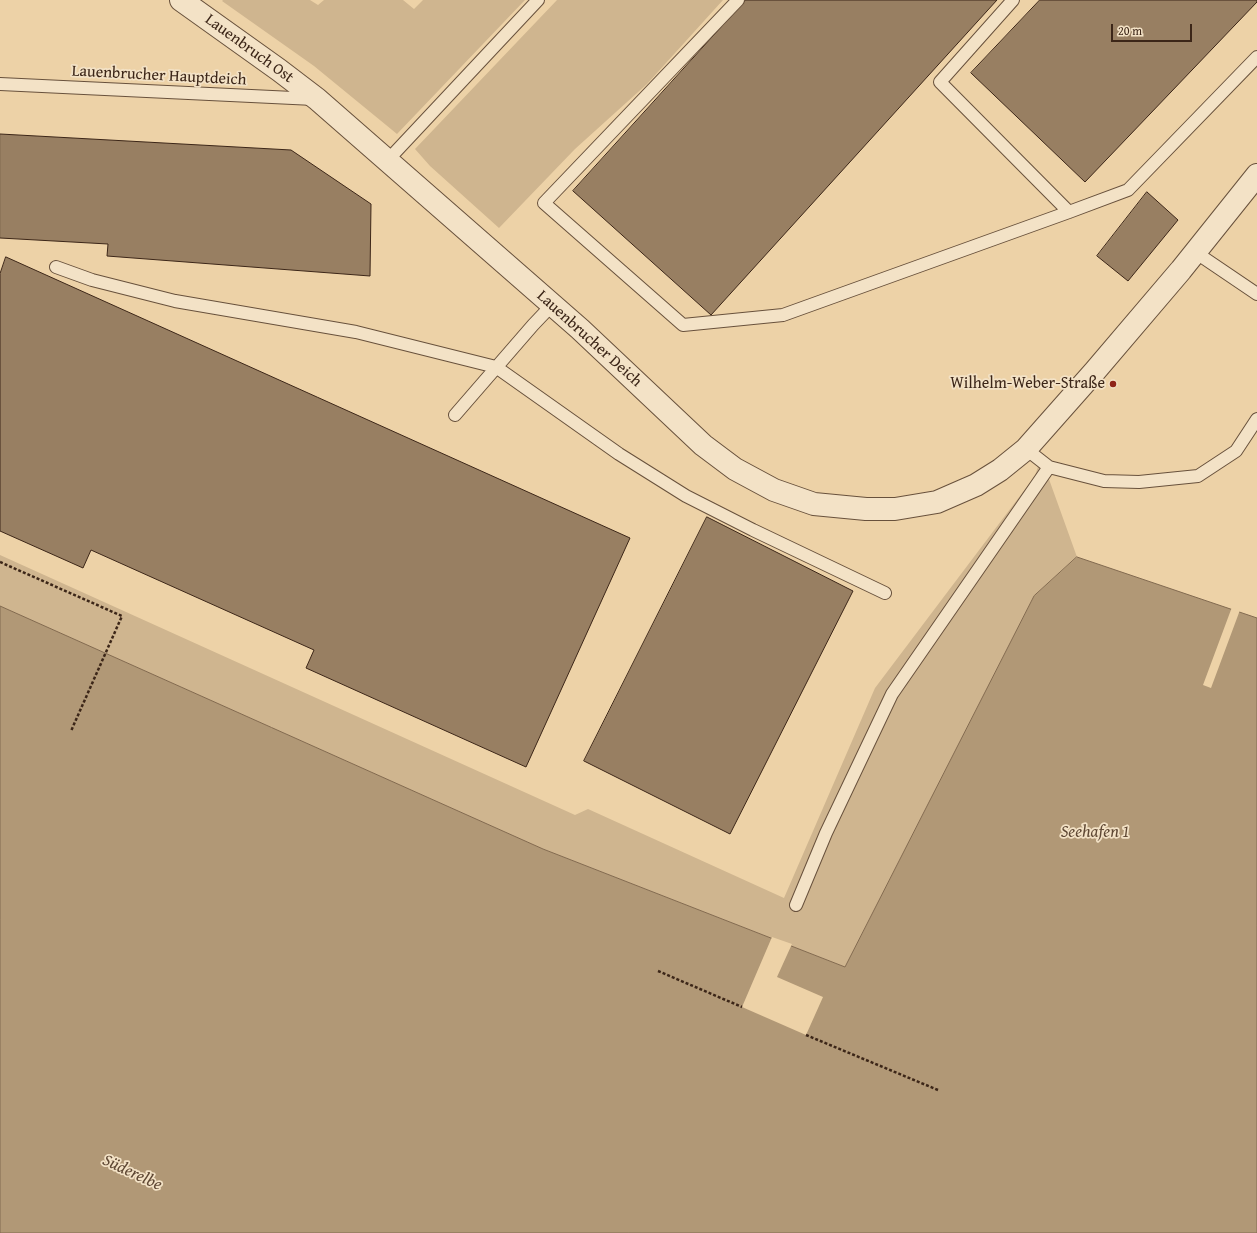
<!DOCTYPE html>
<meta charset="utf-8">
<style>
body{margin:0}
#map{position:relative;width:1257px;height:1233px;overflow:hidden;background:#edd2a7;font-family:"Gentium Book Plus",serif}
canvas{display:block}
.scale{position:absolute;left:1111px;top:24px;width:81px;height:18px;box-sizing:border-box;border:2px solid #3c2618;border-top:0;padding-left:5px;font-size:12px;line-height:14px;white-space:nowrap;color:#3c2618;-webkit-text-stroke:3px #f3e2c6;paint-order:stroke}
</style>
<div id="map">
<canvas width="1257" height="1233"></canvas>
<div class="scale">20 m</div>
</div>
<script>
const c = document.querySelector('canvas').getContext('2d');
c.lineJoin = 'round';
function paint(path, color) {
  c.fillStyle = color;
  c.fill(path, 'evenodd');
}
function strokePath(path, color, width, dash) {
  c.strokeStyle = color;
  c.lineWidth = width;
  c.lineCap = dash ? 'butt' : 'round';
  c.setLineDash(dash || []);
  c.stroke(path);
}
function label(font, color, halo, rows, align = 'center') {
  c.font = font + ' "Gentium Book Plus",serif';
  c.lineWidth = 3.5;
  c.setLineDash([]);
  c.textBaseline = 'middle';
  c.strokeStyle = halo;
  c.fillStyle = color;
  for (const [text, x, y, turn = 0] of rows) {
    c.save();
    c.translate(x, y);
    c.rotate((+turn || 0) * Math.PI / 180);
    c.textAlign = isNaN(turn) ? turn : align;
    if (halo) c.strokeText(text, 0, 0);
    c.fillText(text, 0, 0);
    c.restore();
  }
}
paint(new Path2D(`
 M223,0h87l8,5 6,-5h79l11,9 9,-9h102l-128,134 -83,-68 -92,-65z
 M557,0h166l-76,84 -72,65 -76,79 -69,-62 -15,-17z
 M1041,457l36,100 -43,39 -189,371 -302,-118 -543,-243v-51l575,260 13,-6 196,89 91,-210 160,-212z`), '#cfb58f');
const water = new Path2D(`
 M1077,557l180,61v615h-1257v-627l543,243 302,118 189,-371z`);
paint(water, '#b19876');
strokePath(water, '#826a50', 1);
paint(new Path2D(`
 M1232,607l8,3 -29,78 -8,-3z
 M772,937l20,7 -15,33 46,20 -17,38 -64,-28z`), '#edd2a7');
const building = new Path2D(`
 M746,0h251l-286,315 -138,-124z
 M1040,0h217v2l-172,180 -114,-109z
 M0,134l291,16 80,54 -1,72 -263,-20 1,-12 -108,-6z
 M1147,192l31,28 -50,61 -31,-25z
 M6,257l624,281 -104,229 -220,-99 8,-18 -223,-100 -8,18 -83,-37v-257z
 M707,517l146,74 -123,243 -146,-73z`);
paint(building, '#987f62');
strokePath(building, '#3c2618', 1);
const service = new Path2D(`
 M738,0l-194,203 139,122 100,-10 286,-103 59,-22 129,-133
 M1013,0l-73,82 129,130
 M0,84l314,15
 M387,161l151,-161
 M1195,252l62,42
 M56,267l36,13 83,21 181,31 140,35 123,87 67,42 67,34 132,63
 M455,415l78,-90 19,-20
 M1049,467l55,14 35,1 59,-6 38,-25 21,-32
 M796,905l30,-72 66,-139 157,-227 -23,-18`);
const minor = new Path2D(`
 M181,0l98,70 38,29 263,230 123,116 32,24 39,21 40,14 52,5h29l42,-7 39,-17 24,-15 26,-21 69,-78 86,-101 76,-95`);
strokePath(service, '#68513c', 14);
strokePath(minor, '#68513c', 24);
strokePath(new Path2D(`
 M0,562l122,54 -51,115
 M658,971l84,36
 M806,1035l132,55`), '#3c2618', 2.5, [3, 2]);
strokePath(service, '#f3e2c6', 12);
strokePath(minor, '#f3e2c6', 22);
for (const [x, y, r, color] of [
 [1113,384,4,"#8f2418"]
]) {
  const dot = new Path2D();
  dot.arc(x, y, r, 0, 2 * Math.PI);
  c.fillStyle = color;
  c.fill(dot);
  strokePath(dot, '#f3e2c6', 1.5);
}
label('16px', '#3c2618', '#f3e2c6', [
 ["Lauenbruch Ost",249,49,36],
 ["Lauenbrucher Hauptdeich",159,76,3],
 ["Lauenbrucher Deich",589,339,42]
]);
label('16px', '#3c2618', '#f3e2c6', [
 ["Wilhelm-Weber-Straße",1105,384]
], 'right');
label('italic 17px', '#5f4834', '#f3e2c6', [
 ["Seehafen 1",1095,833],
 ["Süderelbe",132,1173,25]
]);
</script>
